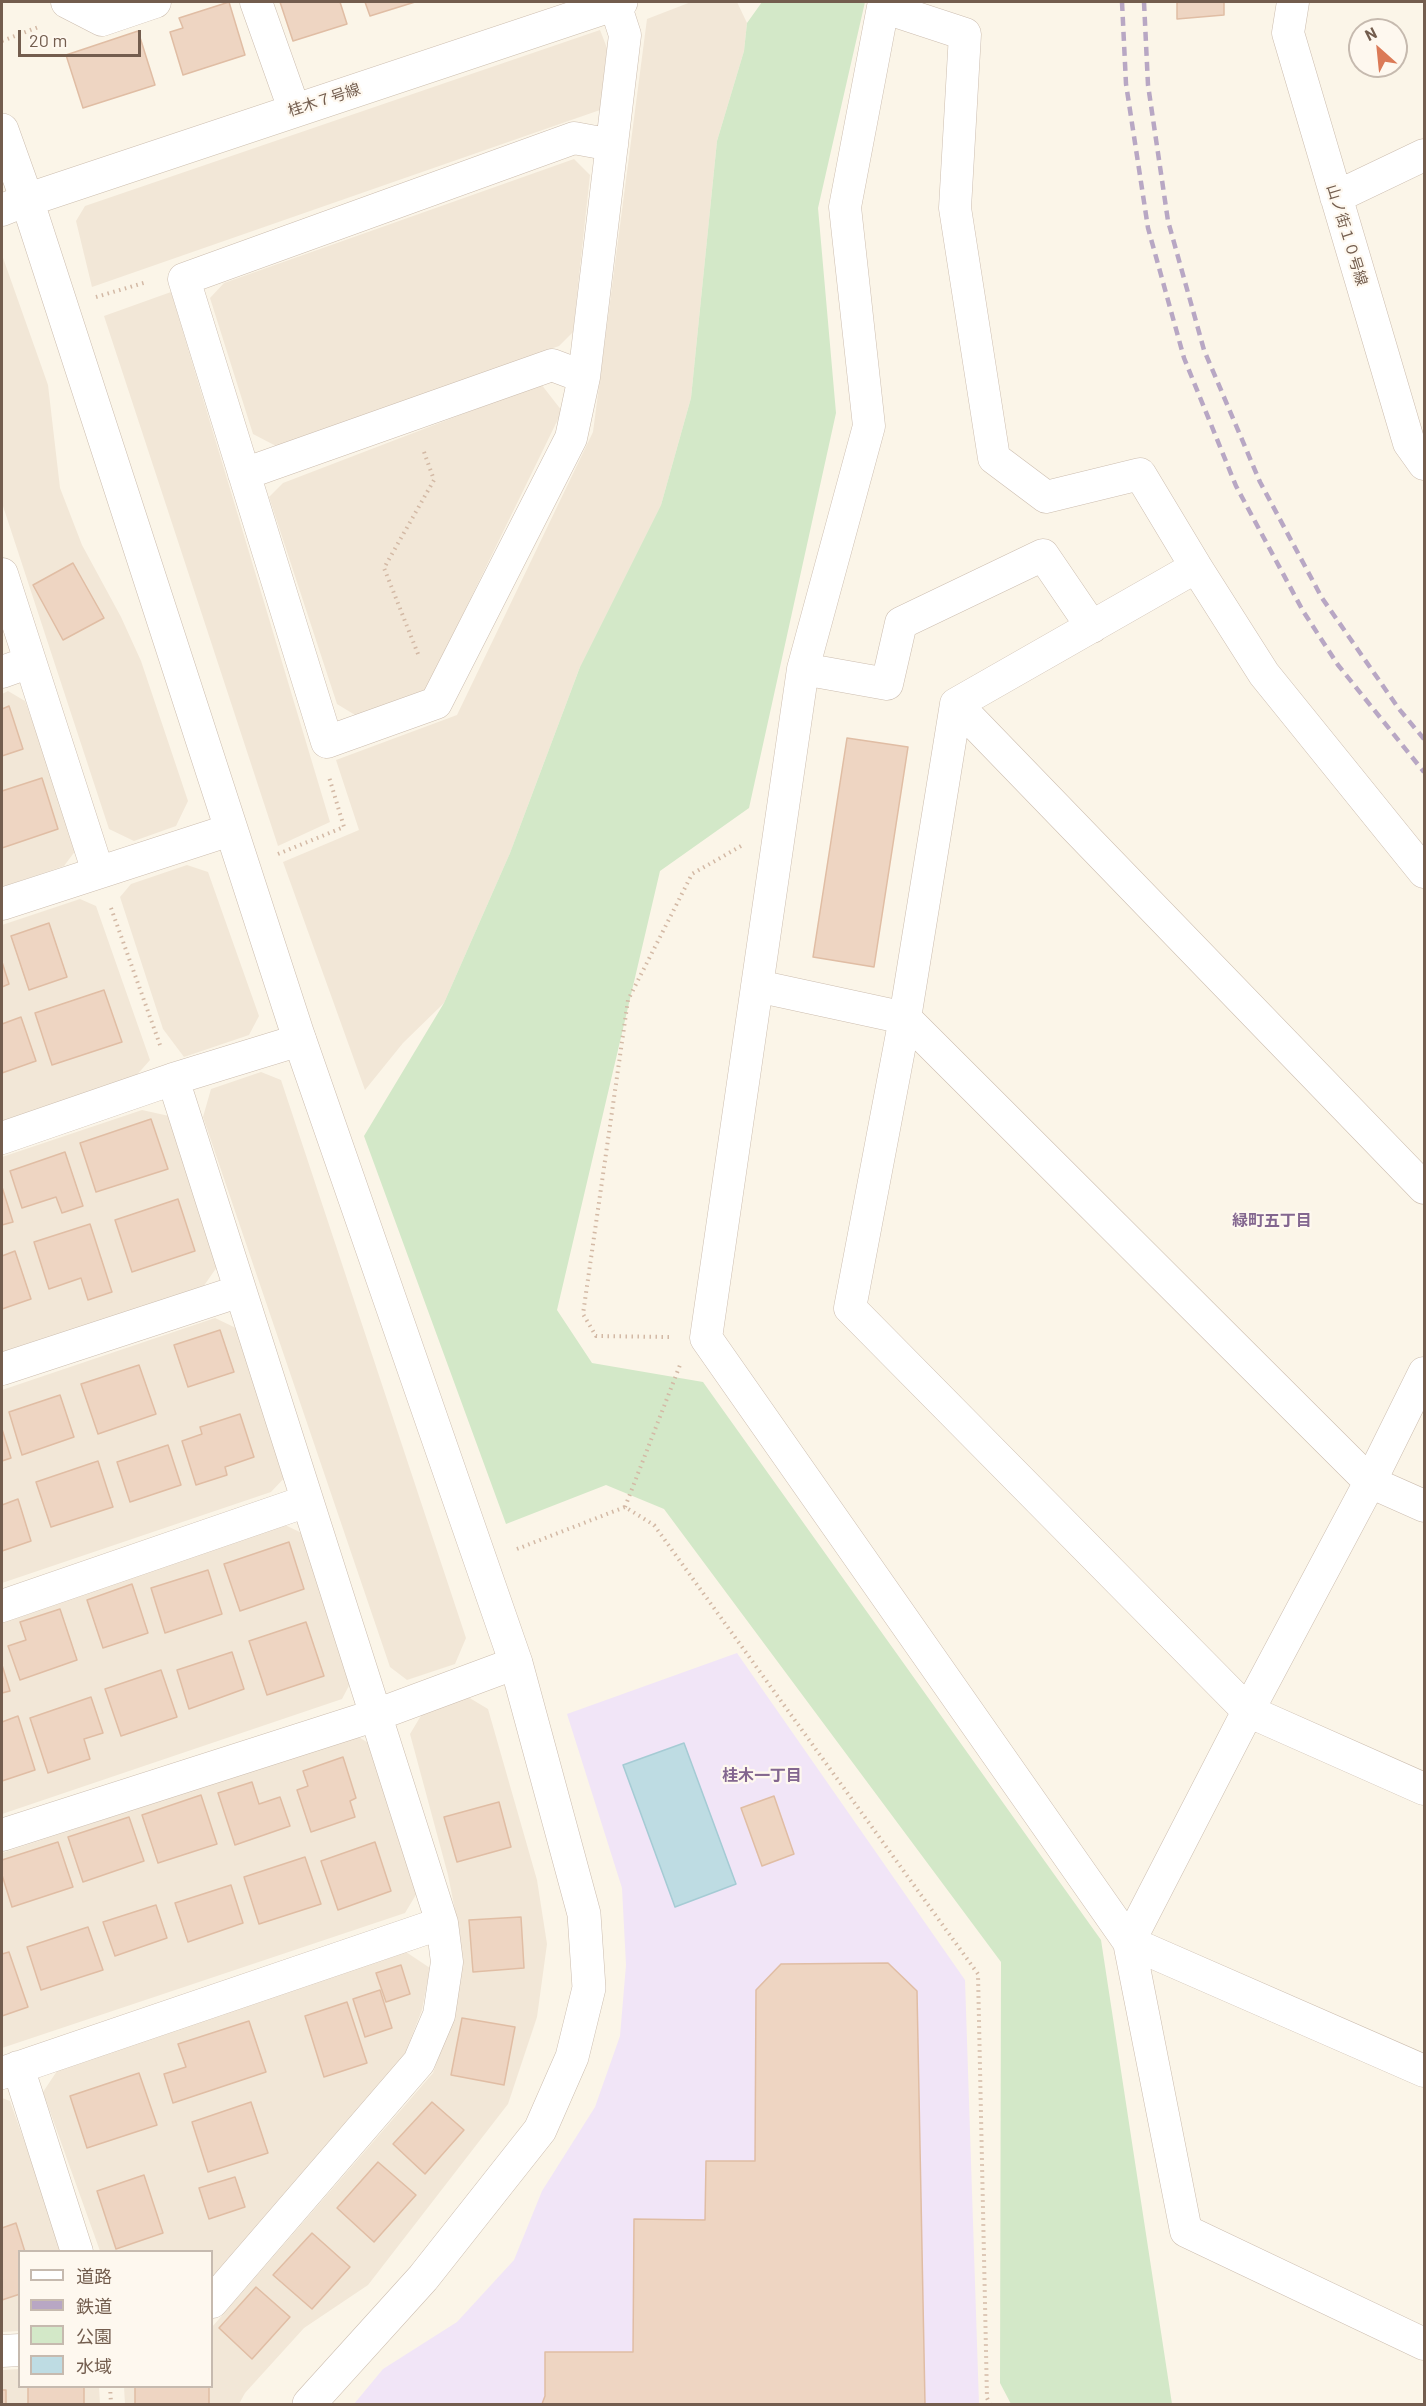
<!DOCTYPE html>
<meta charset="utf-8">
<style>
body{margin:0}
#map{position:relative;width:1426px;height:2406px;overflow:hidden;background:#fbf5e8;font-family:Barlow,"Noto Sans JP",sans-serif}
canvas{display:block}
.frame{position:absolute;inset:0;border:3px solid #735d4e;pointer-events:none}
.legend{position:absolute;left:18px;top:2250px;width:195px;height:138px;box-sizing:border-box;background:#fef8ef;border:2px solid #c6baaf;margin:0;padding:8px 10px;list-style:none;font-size:18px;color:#735d4e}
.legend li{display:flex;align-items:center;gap:12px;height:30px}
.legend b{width:30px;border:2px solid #c6baaf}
.north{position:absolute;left:1348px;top:18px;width:60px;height:60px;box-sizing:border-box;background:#fef8ef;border:2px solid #c6baaf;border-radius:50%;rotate:333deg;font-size:16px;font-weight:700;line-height:24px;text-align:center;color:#735d4e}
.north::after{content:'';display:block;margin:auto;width:21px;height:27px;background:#db7a57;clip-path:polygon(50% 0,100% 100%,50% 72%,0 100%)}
.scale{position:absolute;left:18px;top:30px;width:123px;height:27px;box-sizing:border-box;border:3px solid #735d4e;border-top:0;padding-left:8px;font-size:18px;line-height:21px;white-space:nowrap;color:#735d4e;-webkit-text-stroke:4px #fef8ef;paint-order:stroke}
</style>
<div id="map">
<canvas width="1426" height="2406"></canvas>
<div class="frame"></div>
<ul class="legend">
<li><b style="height:8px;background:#fff"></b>道路</li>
<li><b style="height:8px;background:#b8a7c4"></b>鉄道</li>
<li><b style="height:16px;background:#d3e8c8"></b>公園</li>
<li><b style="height:16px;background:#bedce3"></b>水域</li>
</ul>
<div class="north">N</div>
<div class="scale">20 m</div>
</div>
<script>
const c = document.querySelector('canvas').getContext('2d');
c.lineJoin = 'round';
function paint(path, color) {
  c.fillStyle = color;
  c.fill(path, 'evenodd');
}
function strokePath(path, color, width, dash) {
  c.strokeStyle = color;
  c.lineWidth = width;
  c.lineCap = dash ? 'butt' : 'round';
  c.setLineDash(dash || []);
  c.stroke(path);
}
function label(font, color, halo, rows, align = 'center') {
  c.font = font + ' Barlow,"Noto Sans JP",sans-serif';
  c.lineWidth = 4.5;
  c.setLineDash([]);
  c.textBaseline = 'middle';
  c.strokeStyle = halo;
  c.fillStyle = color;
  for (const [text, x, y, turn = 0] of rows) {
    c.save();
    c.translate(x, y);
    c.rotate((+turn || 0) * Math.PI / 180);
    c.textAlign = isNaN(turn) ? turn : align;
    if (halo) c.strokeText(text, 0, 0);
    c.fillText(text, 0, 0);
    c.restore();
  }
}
paint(new Path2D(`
 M691,2h46l10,21 -3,28 -27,90 -26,257 -30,107 -81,162 -70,186 -66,150 -41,40 -38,47 -82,-228 76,-32 -23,-70 121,-45 136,-283 54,-413z
 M600,30l7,18 -7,62 -508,177 -16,-66 9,-15z
 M574,159l16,16 -17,157 -14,14 -283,100 -23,-12 -43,-136 14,-15z
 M2,255l46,130 12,103 22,57 39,72 20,44 47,140 -12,25 -42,15 -25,-12 -107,-326z
 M171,292l159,530 -52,24 -174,-530z
 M541,384l21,27 -136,279 -66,28 -23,-14 -68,-207 14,-14z
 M8,691l17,10 54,145 -15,20 -62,21v-193z
 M187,865l21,7 51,144 -10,19 -65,22 -21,-28 -43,-132 11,-13z
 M80,899l16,7 54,154 -15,17 -133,44v-196z
 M261,1072l20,8 185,558 -11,26 -48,16 -17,-13 -187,-550 8,-28z
 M142,1110l27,6 50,148 -18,26 -199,67v-200z
 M215,1318l23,11 50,145 -17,18 -269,91v-193z
 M285,1525l21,10 47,143 -11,21 -340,115v-191z
 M468,1697l20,12 49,171 10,64 -10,73 -29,87 -140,181 -64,43 -59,65 -6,11h-114l-1,-17 88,-1v-59l221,-254 22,-62 5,-76 -12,-60 -38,-141 12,-20z
 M357,1736l18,11 42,146 -12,20 -403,135v-195z
 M406,1952l24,16 -8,42 -20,51 -190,219v-28l-112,-1 -57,-159 14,-21z
 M2,2098l8,3 53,150 -43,1 -1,79 -17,1z
 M19,2369l1,17 79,1 1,17h-98v-34z`), '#f2e7d7');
paint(new Path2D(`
 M737,1653l228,327 14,424h-625l29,-35 74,-47 57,-62 28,-69 53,-84 25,-71 6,-71 -4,-77 -55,-174z`), '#f1e5f7');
paint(new Path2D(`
 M762,2h103l-47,206 18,205 -87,395 -89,63 -103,439 35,53 111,19 398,558 71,464h-161l-11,-21 1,-421 -337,-453 -58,-24 -100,39 -142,-388 80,-133 66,-150 70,-186 81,-162 30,-107 26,-257 27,-90 3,-28z`), '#d3e8c8');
const water = new Path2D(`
 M684,1743l52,141 -61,23 -52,-142z`);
paint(water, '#bedce3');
strokePath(water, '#a5cbd4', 1.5);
const building = new Path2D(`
 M229,2l16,53 -62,20 -13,-43 13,-4 -4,-10z
 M280,2h60l7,22 -54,17z
 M365,2h50l-45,14z
 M1177,2h47v13l-47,4z
 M138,31l17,54 -72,23 -17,-53z
 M73,563l31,55 -41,22 -30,-55z
 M9,706l14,43 -21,7v-47z
 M847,738l61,9 -34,220 -61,-10z
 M42,778l16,51 -56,19v-57z
 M49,923l18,54 -38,13 -18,-54z
 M2,962l7,22 -7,3z
 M104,990l18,52 -70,23 -17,-52z
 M21,1017l15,44 -34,12v-49z
 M151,1119l17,50 -72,23 -16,-49z
 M65,1152l18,54 -21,7 -6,-16 -34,11 -12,-37z
 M2,1187l11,35 -11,3z
 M178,1199l17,52 -63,21 -17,-52z
 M90,1224l22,68 -24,8 -7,-22 -32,11 -15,-47z
 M15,1251l16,48 -29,10v-53z
 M220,1330l14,42 -46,15 -14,-42z
 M139,1365l17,49 -58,20 -17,-50z
 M60,1395l14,42 -52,18 -13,-43z
 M240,1414l14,43 -29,10 2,8 -31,10 -14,-44 20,-7 -2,-7z
 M2,1429l9,29 -9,3z
 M168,1445l13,40 -51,17 -13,-40z
 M98,1461l15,46 -62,20 -15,-45z
 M18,1499l13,42 -29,10v-46z
 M289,1542l15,47 -64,22 -16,-47z
 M208,1570l14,44 -57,19 -14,-45z
 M132,1584l16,49 -45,15 -16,-48z
 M60,1609l17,51 -57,20 -12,-34 18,-6 -6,-18z
 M306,1622l18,54 -57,19 -18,-54z
 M232,1652l12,37 -55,20 -12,-39z
 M2,1665l8,26 -8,2z
 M161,1670l16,47 -56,19 -16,-47z
 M91,1697l12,36 -19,6 6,20 -42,14 -18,-55z
 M18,1716l17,54 -33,11v-59z
 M343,1757l13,41 -6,3 5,16 -44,15 -14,-42 11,-4 -5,-15z
 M252,1782l7,22 21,-7 10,29 -55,19 -17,-52z
 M201,1795l16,49 -59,19 -16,-48z
 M774,1796l20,58 -32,12 -21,-58z
 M499,1802l12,45 -54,15 -13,-45z
 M129,1817l15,44 -61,21 -15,-45z
 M58,1842l15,45 -61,20 -10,-32v-15z
 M375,1842l16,49 -53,19 -17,-49z
 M305,1857l16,47 -62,20 -15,-47z
 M231,1885l12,38 -55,19 -13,-39z
 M156,1905l11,33 -52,18 -12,-34z
 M521,1917l3,51 -51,4 -4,-52z
 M88,1927l15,43 -62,20 -14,-43z
 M9,1952l19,55 -26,9v-62z
 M888,1963l29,28 8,413h-383l3,-8v-44h88l1,-133 71,1 1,-59h49l1,-171 25,-26z
 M401,1965l9,29 -24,8 -10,-29z
 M380,1990l12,38 -27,9 -12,-38z
 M347,2002l20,61 -43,14 -19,-61z
 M462,2018l53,9 -11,58 -53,-10z
 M249,2021l17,51 -93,31 -9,-29 22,-7 -8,-23z
 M139,2073l18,52 -70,23 -17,-52z
 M251,2102l17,51 -60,19 -16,-50z
 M432,2102l32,28 -39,44 -32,-30z
 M378,2162l38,33 -42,47 -37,-34z
 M144,2175l19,58 -47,16 -19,-58z
 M235,2177l10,30 -36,12 -10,-31z
 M16,2223l9,29h-5v42l-18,6v-72z
 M312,2233l38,34 -38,42 -39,-34z
 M256,2287l34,30 -38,42 -33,-31z
 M28,2386h56v18h-56z
 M135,2386h74v18h-74z
 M2,2390h4v14h-4z`);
paint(building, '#eed5c2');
strokePath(building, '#e0bda4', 1.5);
const minor = new Path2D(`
 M67,2l35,18 53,-18
 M256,2l38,107
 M1293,2l-5,31 121,410 15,21
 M612,145l-38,-7 -390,141 143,463 109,-39 135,-265 13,-61 41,-342 -10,-31
 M1336,197l88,-42
 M2,210l25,-10
 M244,474l308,-109 32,12
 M1196,567l-240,137 -51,314 -55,290 398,403 176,78
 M2,574l96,298
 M803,669l84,15 14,-61 142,-68 49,72
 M2,672l28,-10
 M956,704l468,484
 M1424,872l-160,-198 -68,-107 -56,-93 -94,23 -52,-39 -39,-250 10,-174 -82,-27 -38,200 24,219 -66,243 -97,669 423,604 57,289 238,113
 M2,904l228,-74
 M757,986l148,32 465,464 54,24
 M173,1079l269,844 5,39 -8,53 -20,47 -207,240
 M2,1138l171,-59 127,-39
 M2,1369l238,-78
 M2,1606l305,-105
 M2,1835l374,-120 140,-52
 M1129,1942l119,-231 122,-229 54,-109
 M1129,1942l295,129
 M18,2067l59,185
 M2,2073l440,-150
 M2,2351l18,-1`);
const tertiary = new Path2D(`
 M2,130l25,70 270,832 219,631 68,251 5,74 -17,69 -32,73 -117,148 -114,126
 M27,200l594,-198`);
strokePath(minor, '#ccbdaf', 33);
strokePath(tertiary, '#ccbdaf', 34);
strokePath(new Path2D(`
 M2,41l39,-15
 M96,297l51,-15
 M418,654l-34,-86 50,-88 -11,-31
 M278,854l66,-27 -15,-50
 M111,908l49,137
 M669,1337l-73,-1 -13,-22 45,-314 64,-126 49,-28
 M625,1507l55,-142
 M517,1549l108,-42 29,18 324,449 9,424 3,6
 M110,2386l1,18`), '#d3b9a5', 4, [1.5, 4.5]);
strokePath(minor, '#fff', 32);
strokePath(tertiary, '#fff', 33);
strokePath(new Path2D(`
 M1122,2l4,82 22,144 36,130 52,128 67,125 35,54 86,107
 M1144,2l4,83 20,136 36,129 56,132 62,116 77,111 25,30`), '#b8a7c4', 4.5, [9, 6]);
label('15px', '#735d4e', '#fef8ef', [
 ["桂木７号線",324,100,-18],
 ["山ノ街１０号線",1347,235,73]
]);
label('bold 16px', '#83668f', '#fef8ef', [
 ["緑町五丁目",1272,1221],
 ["桂木一丁目",762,1776]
]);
</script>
